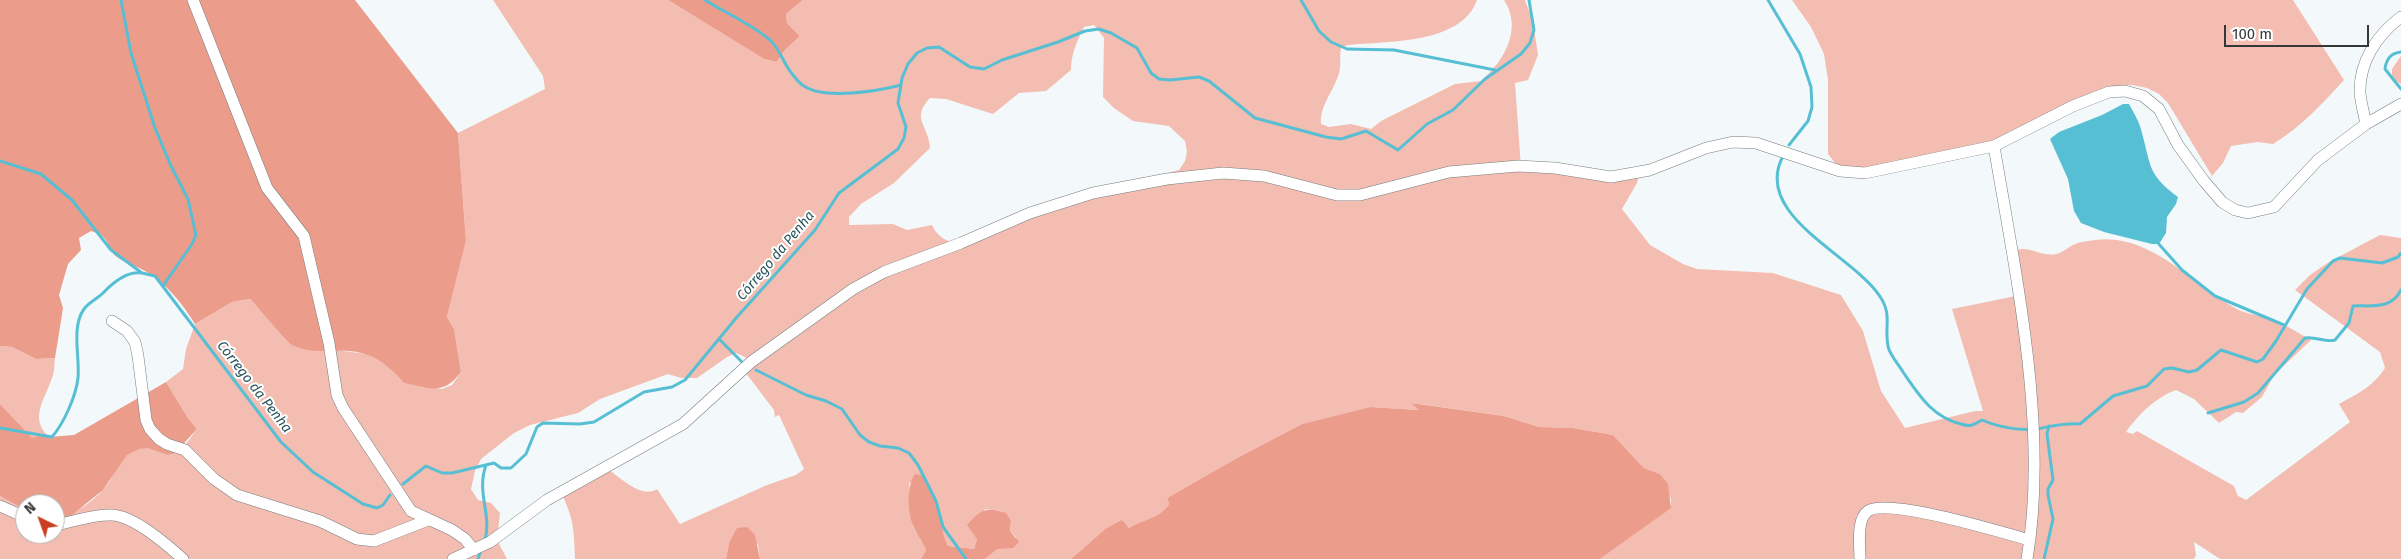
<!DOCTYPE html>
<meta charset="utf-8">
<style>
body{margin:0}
#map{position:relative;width:2401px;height:559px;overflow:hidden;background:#f3f9fa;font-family:"Fira Sans",sans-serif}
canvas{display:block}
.north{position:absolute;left:15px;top:494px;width:50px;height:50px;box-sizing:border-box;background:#fff;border:1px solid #aeafaf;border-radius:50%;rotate:318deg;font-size:14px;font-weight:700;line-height:20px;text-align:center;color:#353738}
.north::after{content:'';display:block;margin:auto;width:18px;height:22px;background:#c93e21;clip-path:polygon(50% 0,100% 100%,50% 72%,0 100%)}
.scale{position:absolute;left:2224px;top:25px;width:145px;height:22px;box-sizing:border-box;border:2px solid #353738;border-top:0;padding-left:6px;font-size:15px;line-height:18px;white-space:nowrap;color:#353738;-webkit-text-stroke:4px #fff;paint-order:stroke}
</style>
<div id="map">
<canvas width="2401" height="559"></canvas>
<div class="north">N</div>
<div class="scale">100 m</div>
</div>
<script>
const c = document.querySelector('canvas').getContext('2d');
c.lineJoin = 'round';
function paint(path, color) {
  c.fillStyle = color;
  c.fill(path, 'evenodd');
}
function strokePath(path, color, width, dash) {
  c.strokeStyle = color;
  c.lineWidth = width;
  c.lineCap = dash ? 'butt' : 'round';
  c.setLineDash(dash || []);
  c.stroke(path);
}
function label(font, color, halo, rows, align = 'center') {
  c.font = font + ' "Fira Sans",sans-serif';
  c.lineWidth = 4;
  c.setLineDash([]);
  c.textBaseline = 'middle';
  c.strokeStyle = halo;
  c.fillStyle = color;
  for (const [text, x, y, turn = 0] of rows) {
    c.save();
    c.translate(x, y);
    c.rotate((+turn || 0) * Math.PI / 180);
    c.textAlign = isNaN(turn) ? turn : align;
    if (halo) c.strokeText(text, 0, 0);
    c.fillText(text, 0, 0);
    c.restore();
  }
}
paint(new Path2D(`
 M493,0h175l96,59 11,3 10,-12 15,-14 -13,-13 -1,-9 17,-14h674c-16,45 -91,41 -129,45l-7,3c-2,9 1,19 -3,28 -6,18 -18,29 -17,48l8,3 22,-3 20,5 10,-8 74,-37 26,-3c23,-20 42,-52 23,-81h21l8,22 5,33 -10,25 -13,3 6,85 119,4 -3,11 -15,26 28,36 33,19 14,5 76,4 68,22 22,36 18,60 24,37 70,-17h8l-31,-102 69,-14 -5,-45c15,-4 24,7 40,4 6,-1 11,-6 17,-9 6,-3 15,-4 22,-5 56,-7 95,43 140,68 10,6 24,7 36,11 14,5 27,14 40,21l-37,35 -12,22 -19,16 -7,-1 -17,11 -25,-24 -18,-9c-20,7 -38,25 -50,42l7,2 4,-3 97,55 4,10 8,4 104,-78 -11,-18c18,-10 35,-18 46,-36l-5,-16 -85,-62 15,-15 19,-13 51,-27 21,3v321h-181l-26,-17 2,13 -2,4h-594l71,-52v-8l-11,-25 -16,-6 -31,-33 -40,-7 -34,-1 -35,-11 -92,-13 8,7 -50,-3 -68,17 -65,34 -70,40 2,6c-10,15 -26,15 -40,24l-3,-3 -21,4 -34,30h-86l12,-11h16l3,-11 -6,-6 1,-10 -10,-10 -16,-2 -9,27 1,3 -3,10 -26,-3 -6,-10 -3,-25 -30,-29 4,44 13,24 -5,9h-161l-2,-15 -29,-1 -3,16h-151c-1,-29 -1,-38 -13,-65l47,-24c12,8 33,29 48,19l23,35 87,-39 29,-10 8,-6 -25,-54 -4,2 -1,-7 -29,-38 4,-13 -13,-6 -9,4 -30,21h-16l-13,-4 -68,25 -22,14 -48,12 -16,8 -33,26 -6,12 -4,18 7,11 13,3 9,10 -3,27 10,19h-507v-63l25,14v24h30v-13c21,-8 42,-21 55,-40 5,-9 9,-19 17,-26 23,-18 36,4 47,-1 9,-3 17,-18 23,-25l-9,-11 -22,-36 17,-13 3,-20 9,-25 37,-22 18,-3 20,21 65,30 33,4 20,11 16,18 38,6 10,-4 9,-13 -7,-43 -7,-12 19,-76 -8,-108 87,-44 -2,-13zM1094,25l10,13 -1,59 11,11 19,13 36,5 16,15 2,11 -2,9 -6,9 -47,12 -177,61c-10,-2 -19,-8 -23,-18l-25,5 -14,-6 -44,1v-8l12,-13 33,-21 36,-35c-1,-23 -20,-29 0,-50l16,1 47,15 26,-21 27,-2 25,-21c0,-16 6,-29 13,-43z
 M1792,0h501l51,80c-22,24 -43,47 -71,64l-15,-2 -27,4 -8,17 -11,13 -44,-73 -9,-9 -12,-6 -15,-3 -15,1 -18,4 -123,59 -119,22 -21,-7 -8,-10v-74l-4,-26 -13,-27z
 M2401,56v28l-9,-6v-9z
 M0,346l12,1 24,12 19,-1c-1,6 0,14 -3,20 -6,19 -22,38 -6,56l-14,5 -32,-35z`), '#f4bdb1');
paint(new Path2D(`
 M0,0h355l103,133 8,108 -19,76 7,12 7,43c-18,24 -30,16 -57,11 -21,-24 -37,-34 -71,-32 -16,0 -26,1 -41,-6 -6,-4 -34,-38 -42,-46l-18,3 -37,22c-14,-22 -28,-40 -50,-53 -8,-5 -21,-8 -28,-14 -12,-10 -5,-20 -26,-26l-12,7 2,12 -13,14 -9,31 4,13 -8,50 -19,1 -24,-12 -12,-1z
 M668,0h135l-17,14 1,9 13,13 -15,14 -9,12 -12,-3z
 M166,382l22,36 9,11 -23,25 -6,1 -20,-7 -9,1 -12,6 -24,35 -36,29 -12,2v-17h-30v6l-25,-14v-92l32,34 14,-4 3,3 25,-2z
 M1411,403l93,13 35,11 34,1 40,7 31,33 16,6 8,10 3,24 -71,51h-529l34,-30 17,-9 7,8c14,-9 30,-9 40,-24l-2,-6 70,-40 65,-34 68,-17 49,3z
 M915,474l9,2c6,11 13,24 16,36 2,13 2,23 8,34l26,3 3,-10 -10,-14c13,-15 19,-19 39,-12l5,8 -1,10 9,11 -6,6 -16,1 -12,10h-64l5,-9c-4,-9 -10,-17 -13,-25 -6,-14 -6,-40 2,-51z
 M747,527l8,8 5,24h-34l3,-16 8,-15z`), '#ec9c8a');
paint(new Path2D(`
 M2123,104h6c5,9 11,19 13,29 9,33 6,42 36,64l-2,7 -9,13 -1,16 -7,11h-7l-48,-12 -23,-9 -7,-12 -6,-32 -18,-40 9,-7 43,-17z`), '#57bfd3');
strokePath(new Path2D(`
 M121,0l10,53 24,75 16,38 17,33 8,36 -4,9 -29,42
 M705,0c22,14 45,23 65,40 10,9 14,25 23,35 3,4 7,9 11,11 21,14 74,5 97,-1
 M1301,0l18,31 12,11 16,7 47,1 101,20
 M1768,0l32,54 11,33 1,20 -4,14 -19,24
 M2401,52c-10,1 -15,8 -16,17l16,20
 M1783,156c-31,59 68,98 96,139 14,20 5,30 9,51 1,8 11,19 15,26 16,23 29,45 58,52 3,1 8,2 11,1 4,-1 6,-3 10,-5 16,7 37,11 55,9 16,-3 26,-6 43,-5l33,-28 34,-10 17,-17 8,-1 17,4 8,-2 24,-20 36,12 6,-3 13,-18 31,-52 26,-28 7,-3 42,5 16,-6 3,-4
 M0,161l41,13 31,26 39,50 31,23 13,3 126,166 32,30 50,32 14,4 6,-3 7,-10
 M2157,242l25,28 33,26 69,29
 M719,339l23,23
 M756,370l50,25 20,6 16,8 18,26 9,7 11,4 18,2 11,5 9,12 18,36 7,26 23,32
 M2208,413l36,-11 14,-9 47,-55c11,-2 20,5 30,2l14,-17 4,-17c19,-1 38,4 48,-16
 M0,428l52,9c12,-14 24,-41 26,-59 2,-21 -7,-51 6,-69 5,-7 15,-11 21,-18 9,-9 22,-20 36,-18
 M403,484l23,-18 16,7h10l42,-10 7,5h10l15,-14 11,-27 6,-4 37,1 14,-2 50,-30 28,-5 13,-7 52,-63 78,-87 24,-37 59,-44 6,-11 2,-11 -8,-24 4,-25 6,-14 9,-11 10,-5 12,-1 31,20 14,2 18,-9 56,-18 27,-11 14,-2 12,4 26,15 14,25 8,6 11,1 29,-3 10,4 46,37 71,19 15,2 25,-8 32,19 29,-26 26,-14 32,-31 36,-25 9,-11 4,-13 -5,-30
 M485,540c7,-26 -9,-47 1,-75
 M478,559l2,-6
 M2044,559l9,-40 -5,-24v-6l5,-9 -6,-46 2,-8`), '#57bfd3', 3);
const minor = new Path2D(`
 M193,0l74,188 37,48 25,107 8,52 6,13 68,103 41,19 13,9 9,11
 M2366,124c-2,-10 -5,-21 -6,-31 -1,-31 17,-58 41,-76
 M1994,146c22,131 55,282 33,413
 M112,321l15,10 8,11 3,14 8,64 4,9 9,10 8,5 18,6 29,29 23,16 83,26 37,18 17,2 54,-21
 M0,506l25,11
 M55,525c19,-3 37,-11 57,-10 22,1 54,29 71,44
 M453,559l37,-17 57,-42 136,-76 68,-62 102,-73 31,-17 77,-29 69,-30 63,-20 74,-14 56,-6 41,3 73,19h23l89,-23 69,-6 37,2 56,9 39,-7 56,-22 27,-6 23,1 84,28 25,2 129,-27 79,-40 36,-14 16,-1 18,5 16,13 19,36 26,36 18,21 13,8 13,3 26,-6 44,-47 48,-36 35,-20
 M1860,559c0,-13 -4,-40 8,-48 20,-14 135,22 162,29`);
strokePath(minor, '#777c7d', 12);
strokePath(minor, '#fff', 11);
label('italic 14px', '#28555e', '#fff', [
 ["Córrego da Penha",776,256,-50],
 ["Córrego da Penha",254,387,52]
]);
</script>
